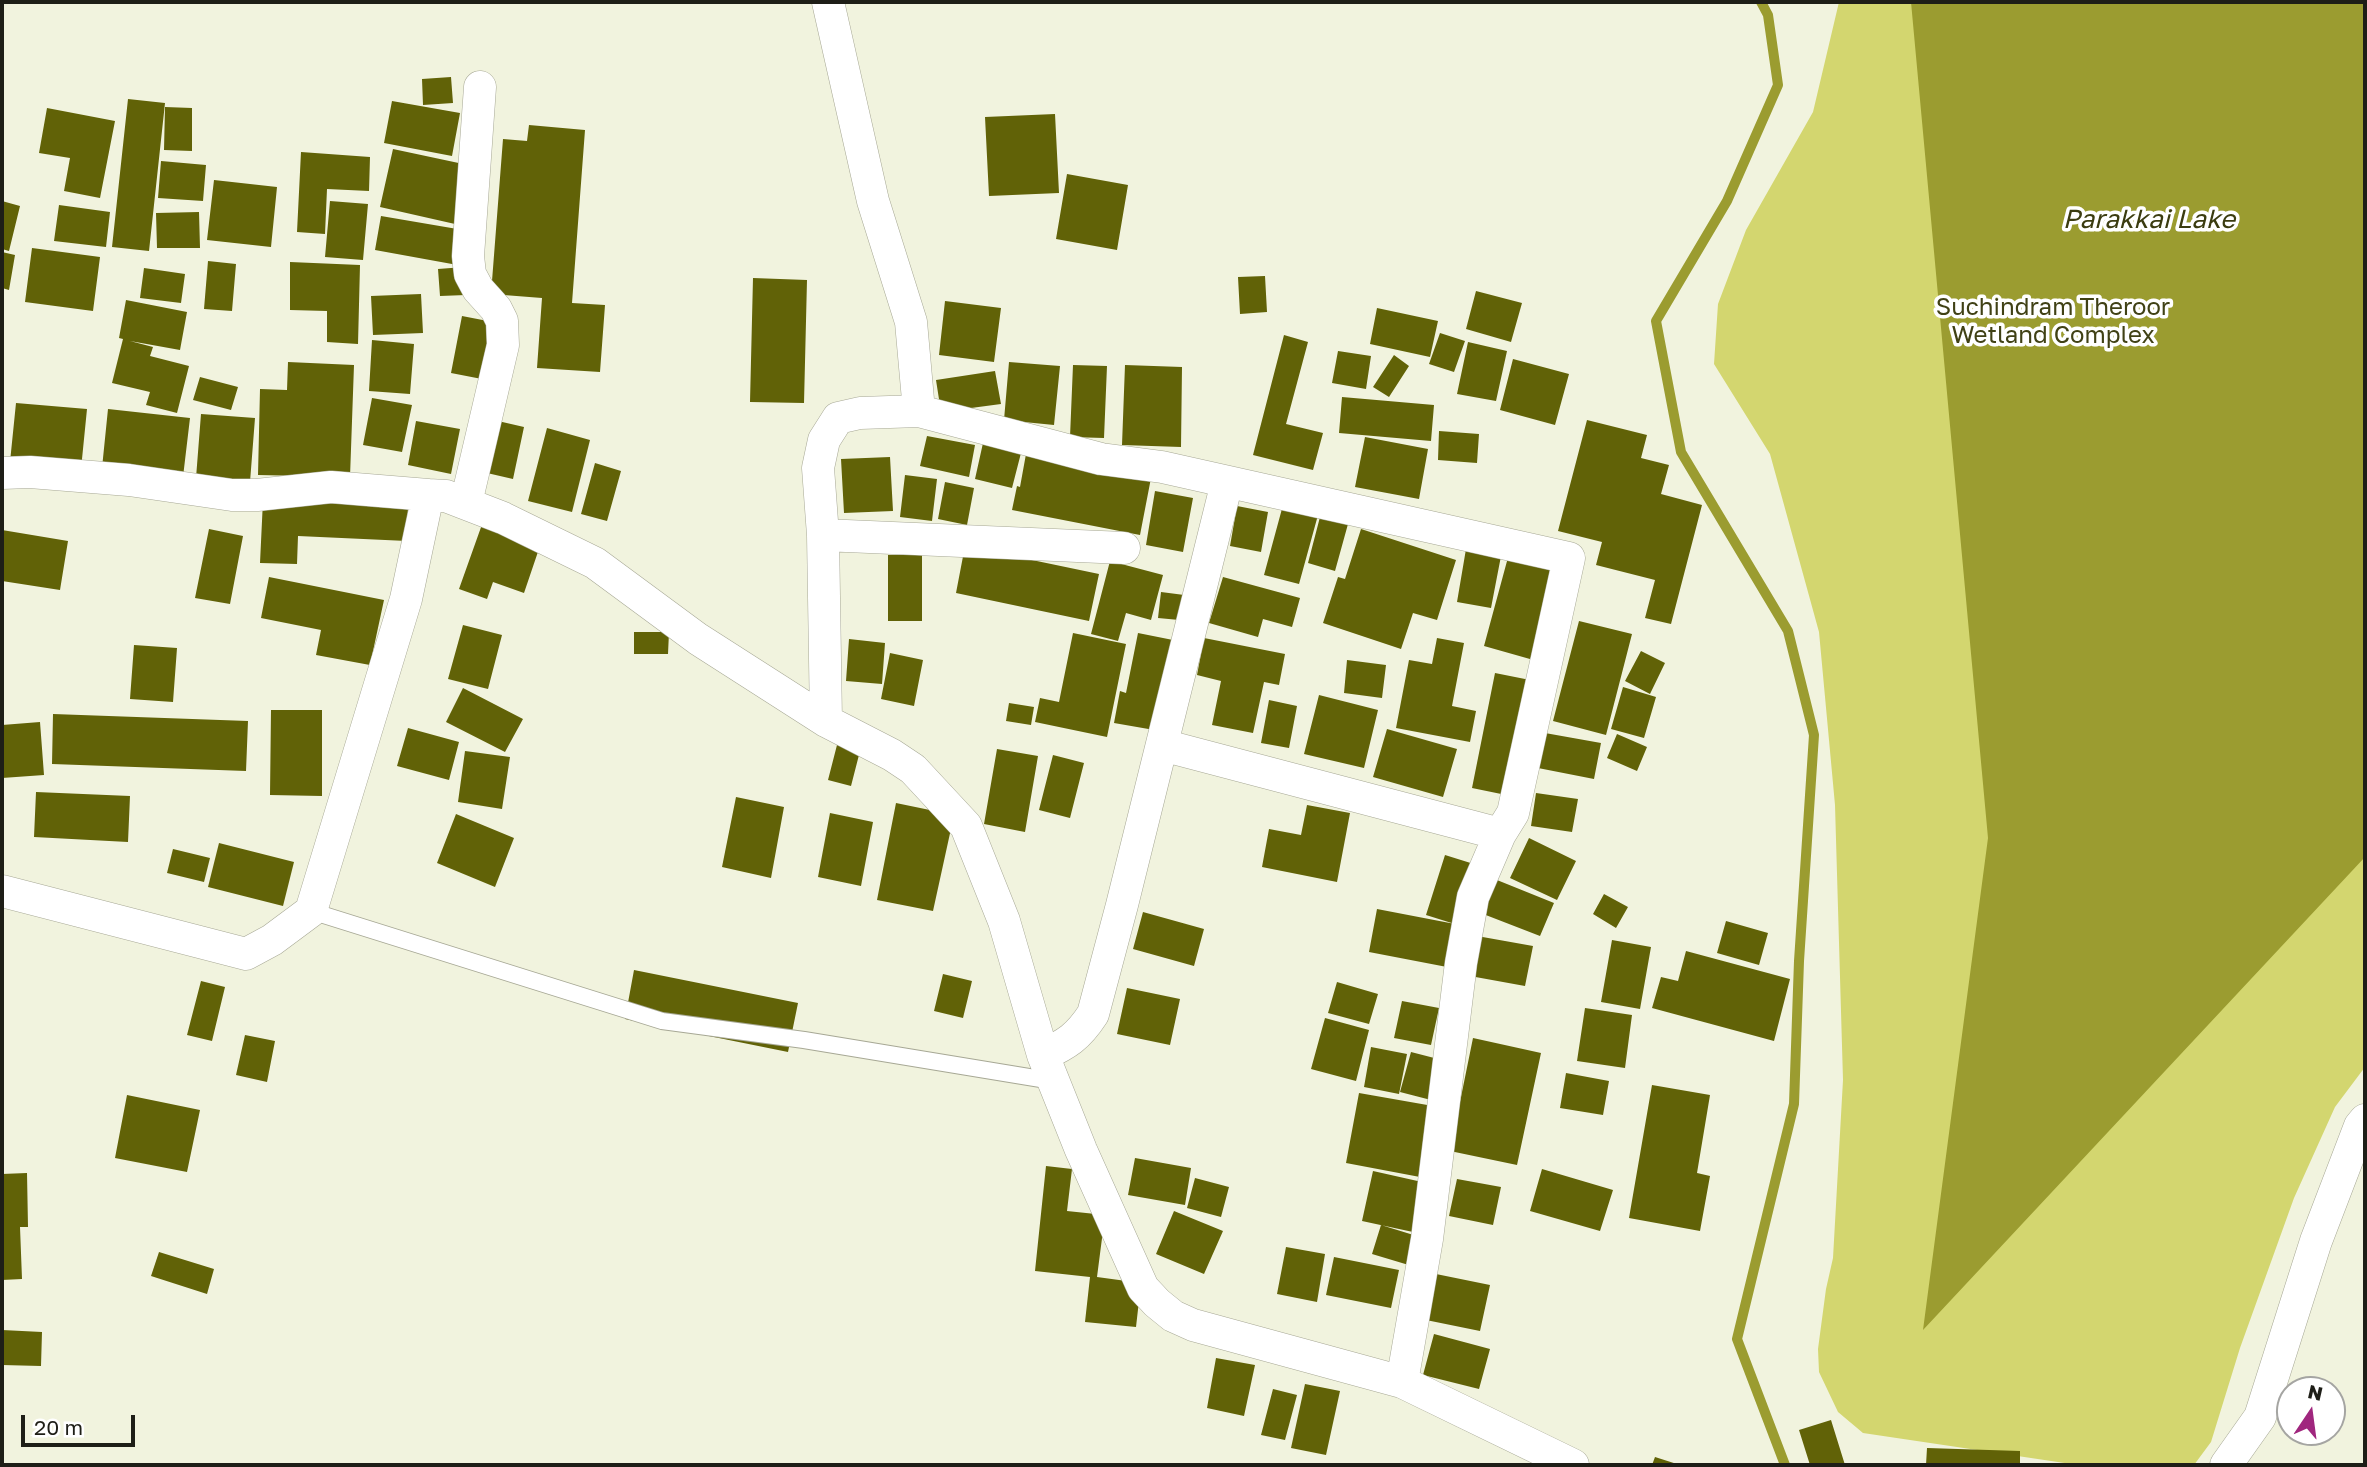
<!DOCTYPE html>
<style>
body{margin:0}
#map{position:relative;width:2367px;height:1467px;overflow:hidden;background:#f1f3de;font-family:"Golos Text",sans-serif}
canvas{display:block}
.frame{position:absolute;inset:0;border:4px solid #1e1e17;pointer-events:none}
.north{position:absolute;left:2276px;top:1376px;width:70px;height:70px;box-sizing:border-box;background:#fff;border:2px solid #a5a5a2;border-radius:50%;rotate:13deg;font-size:19px;font-weight:700;line-height:28px;text-align:center;color:#1e1e17}
.north::after{content:'';display:block;margin:auto;width:24px;height:32px;background:#a0267e;clip-path:polygon(50% 0,100% 100%,50% 72%,0 100%)}
.scale{position:absolute;left:21px;top:1415px;width:114px;height:32px;box-sizing:border-box;border:4px solid #1e1e17;border-top:0;padding-left:9px;font-size:21px;line-height:24px;white-space:nowrap;color:#1e1e17;-webkit-text-stroke:5px #fff;paint-order:stroke}
</style>
<div id="map">
<canvas width="2367" height="1467"></canvas>
<div class="frame"></div>
<div class="north">N</div>
<div class="scale">20 m</div>
</div>
<script>
const c = document.querySelector('canvas').getContext('2d');
c.lineJoin = 'round';
function paint(path, color) {
  c.fillStyle = color;
  c.fill(path, 'evenodd');
}
function strokePath(path, color, width, dash) {
  c.strokeStyle = color;
  c.lineWidth = width;
  c.lineCap = dash ? 'butt' : 'round';
  c.setLineDash(dash || []);
  c.stroke(path);
}
function label(font, color, halo, rows, align = 'center') {
  c.font = font + ' "Golos Text",sans-serif';
  c.lineWidth = 7;
  c.setLineDash([]);
  c.textBaseline = 'middle';
  c.strokeStyle = halo;
  c.fillStyle = color;
  for (const [text, x, y, turn = 0] of rows) {
    c.save();
    c.translate(x, y);
    c.rotate((+turn || 0) * Math.PI / 180);
    c.textAlign = isNaN(turn) ? turn : align;
    if (halo) c.strokeText(text, 0, 0);
    c.fillText(text, 0, 0);
    c.restore();
  }
}
paint(new Path2D(`
 M1839,2h526v1065l-30,40 -41,91 -54,150 -29,94 -17,23h-116l-215,-32 -25,-21 -19,-40 -1,-23 8,-60 7,-31 10,-178 -8,-275 -16,-173 -49,-178 -56,-90 4,-60 28,-74 67,-118z`), '#d3d66f');
paint(new Path2D(`
 M1911,2h454v855l-442,473 65,-492z`), '#9b9c30');
strokePath(new Path2D(`
 M1761,2l7,13 10,70 -51,116 -71,120 25,131 107,179 26,104 -15,226 -5,143 -57,235 48,126`), '#9b9c30', 10);
paint(new Path2D(`
 M451,77l2,26 -30,2 -1,-26z
 M128,99l37,4 -16,148 -37,-4z
 M392,101l68,12 -8,43 -68,-13z
 M165,107l27,1v43l-28,-1z
 M47,108l68,13 -15,77 -36,-7 6,-33 -31,-5z
 M1055,114l4,79 -70,3 -4,-79z
 M529,125l56,5 -13,173 33,2 -5,67 -63,-4 5,-70 -51,-4 12,-155 24,2z
 M393,149l75,16 -13,59 -75,-17z
 M301,152l69,5 -1,34 -42,-2 -2,45 -28,-2z
 M161,161l45,4 -3,36 -45,-3z
 M1067,174l61,11 -11,65 -61,-11z
 M214,180l63,7 -6,60 -64,-7z
 M2,201l18,5 -11,45 -7,-2z
 M330,201l38,3 -5,56 -38,-3z
 M59,205l51,7 -4,35 -52,-6z
 M199,212l1,36h-43l-1,-35z
 M381,216l88,15 -6,35 -88,-16z
 M32,248l68,9 -7,54 -68,-9z
 M2,252l13,3 -6,35 -7,-2z
 M208,261l28,3 -4,47 -28,-2z
 M290,262l70,3 -2,79 -31,-2v-31l-37,-1z
 M464,267l2,28 -26,1 -2,-27z
 M144,268l41,6 -4,29 -41,-5z
 M1265,276l2,36 -27,2 -2,-37z
 M753,278l54,2 -3,123 -54,-1z
 M1476,291l46,12 -11,39 -45,-13z
 M421,294l2,39 -50,2 -2,-39z
 M126,300l61,12 -7,38 -50,-9 23,6 -3,9 39,10 -12,47 -31,-8 4,-13 -38,-9 11,-44 -4,-1z
 M945,301l56,7 -7,54 -55,-7z
 M1377,308l61,13 -8,36 -60,-13z
 M462,316l36,7 -11,57 -36,-7z
 M1440,333l25,8 -11,31 -25,-8z
 M1284,335l24,7 -22,82 37,9 -10,37 -60,-15z
 M372,340l42,4 -4,50 -41,-3z
 M1468,342l39,9 -11,50 -39,-7z
 M1338,351l33,5 -5,33 -34,-6z
 M1394,355l15,11 -20,31 -16,-10z
 M1513,359l56,15 -14,51 -55,-15z
 M288,362l66,3 -4,112 -92,-2 2,-86 27,1z
 M1009,362l51,4 -6,59 -50,-5z
 M1073,365l34,1 -3,72 -34,-1z
 M1125,365l57,2 -1,80 -59,-2z
 M995,371l6,33 -60,8 -5,-32z
 M200,377l38,10 -7,23 -38,-10z
 M1342,397l92,8 -3,36 -92,-8z
 M372,398l40,7 -10,47 -39,-7z
 M16,403l71,6 -6,60 -71,-7z
 M108,409l82,9 -7,59 -81,-9z
 M201,414l54,4 -5,64 -54,-4z
 M1587,420l60,15 -6,23 28,7 -8,29 41,11 -31,119 -26,-6 10,-38 -59,-15 6,-23 -44,-11z
 M416,421l44,8 -9,45 -43,-9z
 M498,421l26,6 -11,52 -26,-6z
 M547,428l43,12 -18,72 -44,-11z
 M1439,431l40,3 -2,29 -39,-3z
 M927,436l48,9 -6,32 -49,-11z
 M1365,437l63,12 -9,50 -64,-12z
 M983,443l38,10 -9,35 -37,-9z
 M1026,454l125,24 -11,57 -128,-25 5,-24 3,1z
 M890,457l3,54 -49,2 -3,-54z
 M595,463l26,8 -14,50 -26,-7z
 M905,475l32,4 -5,42 -32,-4z
 M945,482l29,6 -7,37 -29,-6z
 M1155,491l38,7 -10,54 -37,-7z
 M263,500l145,7 -1,34 -109,-5 -1,28 -37,-1z
 M1283,505l35,10 -19,69 -35,-9z
 M1237,506l31,6 -7,40 -31,-6z
 M485,516l58,21 -19,56 -31,-11 -6,17 -28,-10z
 M1320,517l28,7 -13,47 -27,-8z
 M209,529l34,7 -13,68 -35,-6z
 M1361,529l95,31 -19,60 -24,-7 -12,36 -78,-26 15,-46 7,2z
 M2,530l66,11 -8,49 -58,-9z
 M965,546l134,28 -10,47 -133,-28z
 M1466,549l35,7 -10,52 -34,-6z
 M1510,550l55,15 -28,96 -53,-15z
 M888,555h34v66h-34z
 M1110,561l53,14 -12,45 -25,-7 -8,28 -27,-7z
 M269,577l115,23 -14,65 -54,-10 5,-25 -60,-12z
 M1223,577l77,21 -8,29 -29,-8 -5,18 -49,-14z
 M1161,592l31,4 -2,25 -32,-3z
 M1579,621l53,13 -26,101 -53,-14z
 M463,625l39,10 -14,54 -40,-10z
 M634,632h35l-1,22h-34z
 M1073,633l53,11 -19,93 -72,-15 5,-24 19,4z
 M1138,633l40,8 -18,90 -46,-8 6,-32 6,2z
 M1204,638l81,16 -6,31 -15,-3 -11,51 -41,-8 9,-44 -24,-6z
 M1437,638l27,5 -12,63 24,5 -6,31 -74,-14 13,-68 23,4z
 M849,639l36,4 -3,41 -36,-3z
 M134,645l43,3 -4,54 -43,-3z
 M1641,651l24,12 -15,31 -25,-13z
 M890,653l33,7 -9,46 -33,-7z
 M1347,660l39,5 -4,33 -38,-5z
 M1495,673l40,8 -24,115 -39,-8z
 M1623,687l33,10 -12,41 -33,-9z
 M463,688l60,31 -18,33 -59,-30z
 M1319,695l59,15 -14,58 -60,-14z
 M1269,700l28,6 -8,42 -28,-5z
 M1009,703l25,4 -3,18 -25,-4z
 M271,710h51v86l-52,-1z
 M53,714l195,7 -2,50 -194,-7z
 M40,722l4,53 -42,3v-53z
 M408,728l51,14 -10,38 -52,-14z
 M1387,729l70,20 -14,48 -70,-20z
 M1545,733l56,10 -7,36 -56,-11z
 M1617,734l30,13 -10,24 -30,-13z
 M837,745l23,6 -9,35 -23,-6z
 M997,749l41,7 -13,76 -41,-8z
 M465,751l45,6 -8,52 -44,-7z
 M1053,755l31,8 -14,55 -31,-8z
 M36,792l94,4 -2,46 -94,-5z
 M1536,793l42,6 -6,33 -41,-6z
 M736,797l48,10 -13,71 -49,-11z
 M896,803l58,12 -21,96 -56,-11z
 M1307,805l43,8 -13,69 -75,-15 7,-38 32,6z
 M830,813l43,9 -12,64 -43,-9z
 M456,814l58,24 -19,49 -58,-24z
 M1529,838l47,23 -19,39 -47,-22z
 M219,843l75,19 -11,44 -75,-19z
 M173,849l37,9 -6,24 -37,-9z
 M1445,855l32,10 -19,60 -32,-10z
 M1492,878l62,25 -14,33 -62,-24z
 M1604,894l24,13 -12,21 -23,-14z
 M1377,909l78,15 -8,43 -78,-15z
 M1143,912l61,17 -10,37 -61,-17z
 M1726,921l42,12 -9,32 -42,-12z
 M1477,936l56,10 -8,40 -55,-10z
 M1612,940l39,7 -11,62 -39,-7z
 M1686,951l104,28 -16,62 -122,-33 9,-31 17,4z
 M634,970l164,33 -10,49 -163,-33z
 M943,974l29,7 -9,37 -29,-7z
 M201,981l24,6 -13,54 -25,-6z
 M1337,982l41,12 -9,30 -41,-11z
 M1127,988l53,11 -10,46 -53,-11z
 M1402,1001l37,7 -8,37 -37,-7z
 M1585,1008l47,7 -7,53 -48,-7z
 M1325,1018l44,12 -13,51 -45,-12z
 M245,1035l30,6 -8,41 -31,-7z
 M1473,1038l68,15 -24,112 -67,-14z
 M1371,1047l36,7 -8,40 -35,-7z
 M1411,1052l31,8 -11,40 -31,-8z
 M1566,1073l43,8 -6,34 -43,-7z
 M1652,1085l58,10 -13,78 13,3 -10,55 -71,-13z
 M1359,1093l74,13 -13,71 -74,-14z
 M127,1095l73,15 -13,62 -72,-14z
 M1135,1158l56,10 -6,37 -57,-10z
 M1046,1166l26,3 -5,42 38,4 -8,62 44,6 -5,44 -51,-5 5,-45 -55,-6z
 M1542,1169l71,21 -13,41 -70,-20z
 M1373,1171l49,11 -9,50 -51,-11z
 M27,1173l1,54h-8l2,52 -20,1v-106z
 M1195,1178l34,9 -8,30 -34,-9z
 M1457,1179l44,8 -8,38 -44,-9z
 M1174,1211l49,20 -19,43 -48,-20z
 M1381,1225l39,12 -8,29 -40,-12z
 M1286,1247l39,7 -8,48 -40,-8z
 M159,1252l55,17 -7,25 -56,-18z
 M1334,1257l65,13 -8,38 -65,-13z
 M1436,1274l54,11 -10,46 -54,-11z
 M2,1330l40,2 -1,34 -39,-1z
 M1434,1334l56,15 -11,40 -56,-14z
 M1216,1358l39,7 -11,51 -37,-8z
 M1305,1384l35,7 -14,64 -35,-7z
 M1273,1389l24,6 -12,45 -24,-5z
 M1831,1420l14,45h-35l-11,-35z
 M1927,1448l93,3v14h-94z
 M1655,1457l25,8h-28z`), '#616207');
const service = new Path2D(`
 M311,911l351,110 142,19 249,41`);
const minor = new Path2D(`
 M828,2l45,199 38,121 8,89
 M2,473l28,-1 99,8 103,15h25l74,-8 97,8
 M466,503l37,-158 -1,-24 -6,-12 -18,-20 -8,-15 -2,-18 12,-169
 M823,535l301,13
 M826,721l-3,-186 -5,-67 6,-28 14,-22 22,-5 59,-2 182,48 61,8 407,91 -56,255 -13,21 -27,63 -12,66 -34,276 -25,143
 M1162,745l338,89
 M2,891l244,63 26,-14 39,-29 95,-312 22,-104 18,1 57,22 92,45 103,76 128,82 66,34 21,14 53,57 38,95 39,134 38,95 62,138 14,15 16,13 20,9 209,57 171,83
 M1043,1055c24,-11 35,-18 50,-41l29,-109 105,-423
 M2226,1465l34,-48 56,-176 44,-115 5,-6`);
strokePath(service, '#a7a895', 18);
strokePath(minor, '#a7a895', 33);
strokePath(service, '#fff', 16);
strokePath(minor, '#fff', 32);
label('24px', '#404115', '#fff', [
 ["Suchindram Theroor",2053,307],
 ["Wetland Complex",2053,335]
]);
label('italic 26px', '#3b3c10', '#fff', [
 ["Parakkai Lake",2149,220]
]);
</script>
